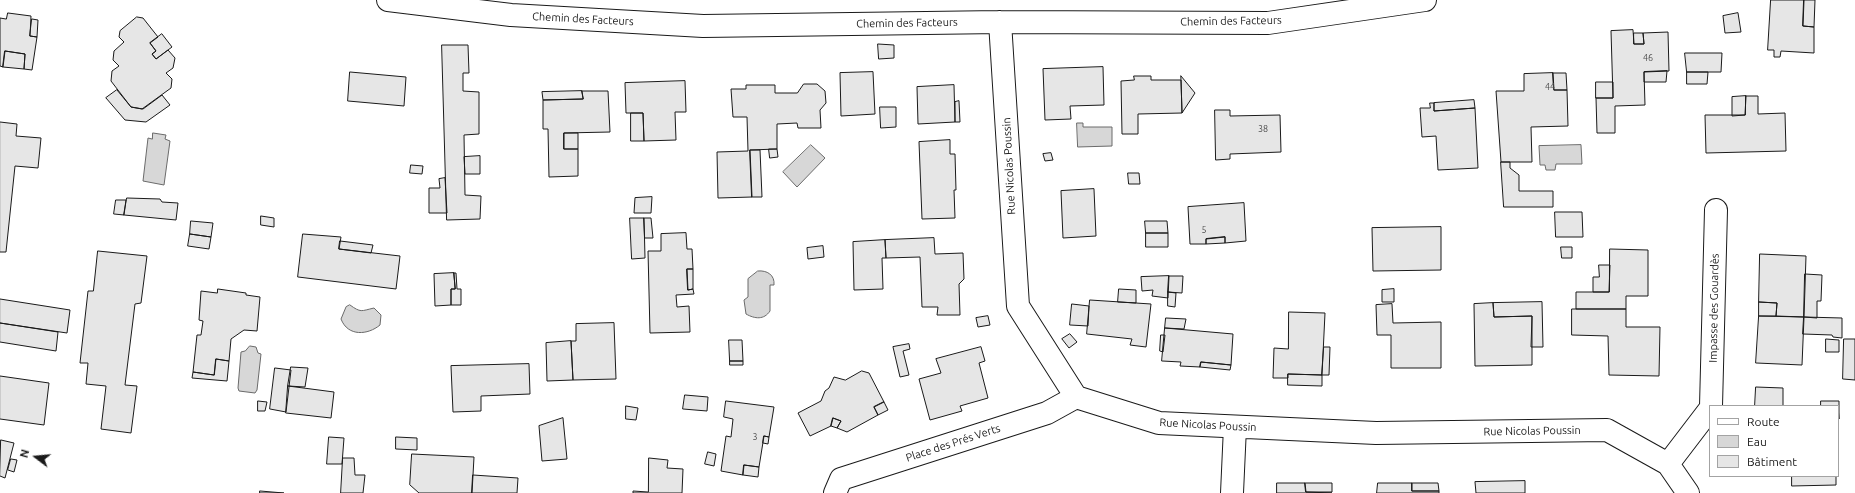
<!DOCTYPE html>
<meta charset="utf-8">
<style>
body{margin:0}
#map{position:relative;width:1855px;height:493px;overflow:hidden;background:#fff;font-family:Ubuntu,sans-serif}
canvas{display:block}
.legend{position:absolute;left:1709px;top:405px;width:130px;height:72px;box-sizing:border-box;background:#fff;border:1px solid #a3a3a3;margin:0;padding:5px 7px;list-style:none;font-size:12px;color:#1a1a1a}
.legend li{display:flex;align-items:center;gap:8px;height:20px}
.legend b{width:20px;border:1px solid #a3a3a3}
.north{position:absolute;left:16px;top:437px;width:40px;height:40px;-webkit-text-stroke:3px #fff;paint-order:stroke;rotate:286deg;font-size:11px;font-weight:700;line-height:16px;text-align:center;color:#1a1a1a}
.north::after{content:'';display:block;margin:auto;width:14px;height:18px;background:#1a1a1a;clip-path:polygon(50% 0,100% 100%,50% 72%,0 100%)}
</style>
<div id="map">
<canvas width="1855" height="493"></canvas>
<ul class="legend">
<li><b style="height:5px;background:#fff"></b>Route</li>
<li><b style="height:11px;background:#d7d7d7"></b>Eau</li>
<li><b style="height:11px;background:#e6e6e6"></b>Bâtiment</li>
</ul>
<div class="north">N</div>
</div>
<script>
const c = document.querySelector('canvas').getContext('2d');
c.lineJoin = 'round';
function paint(path, color) {
  c.fillStyle = color;
  c.fill(path, 'evenodd');
}
function strokePath(path, color, width, dash) {
  c.strokeStyle = color;
  c.lineWidth = width;
  c.lineCap = dash ? 'butt' : 'round';
  c.setLineDash(dash || []);
  c.stroke(path);
}
function label(font, color, halo, rows, align = 'center') {
  c.font = font + ' Ubuntu,sans-serif';
  c.lineWidth = 3;
  c.setLineDash([]);
  c.textBaseline = 'middle';
  c.strokeStyle = halo;
  c.fillStyle = color;
  for (const [text, x, y, turn = 0] of rows) {
    c.save();
    c.translate(x, y);
    c.rotate((+turn || 0) * Math.PI / 180);
    c.textAlign = isNaN(turn) ? turn : align;
    if (halo) c.strokeText(text, 0, 0);
    c.fillText(text, 0, 0);
    c.restore();
  }
}
const water = new Path2D(`
 M1077,123h6v4h29v19l-34,1z
 M153,133l13,2 -1,4 5,2 -6,44 -21,-4 5,-43 4,1z
 M811,145l14,13 -28,29 -14,-15z
 M1581,145l1,19h-26l-1,6h-9l-1,-5h-5l-1,-19z
 M758,271c9,-1 17,4 16,14h-4v26c-6,9 -15,8 -24,3l-2,-14 4,-3v-18z
 M350,305c11,8 11,6 24,3l7,7 -1,10c-12,10 -32,12 -39,-6l5,-12z
 M250,346l6,1 2,6 3,1 -4,36 -2,3 -16,-2 -1,-3 3,-36 4,-1z`);
paint(water, '#d7d7d7');
strokePath(water, '#6a6a6a', 1);
const building = new Path2D(`
 M1771,0h33l-1,26 11,1v26l-33,-2 -1,6h-6v-7h-6z
 M1804,0h11l-1,27 -11,-1z
 M8,13l23,3 -1,20 7,1 -5,33 -8,-1 1,-15 -20,-3 -2,16 -3,-1v-48l6,1z
 M1738,13l3,19 -16,1 -2,-17z
 M137,17l6,1 15,19 -8,6 6,8 -4,3 4,5 12,-9 7,8 -2,10 -7,5 6,6 -1,9 -29,21 -11,-2 -20,-26 1,-10 7,-5 -6,-6 1,-9 10,-9 -5,-5 1,-6z
 M32,19l6,1 -1,17 -7,-1z
 M1633,30l1,14h10l-1,-11 25,-1 1,39 -25,1 1,33 -30,1v27h-18l-1,-35h17l-2,-67z
 M1634,33h9l1,11h-10z
 M162,34l10,13 -16,12 -4,-5 4,-3 -6,-8z
 M878,44l16,1v13l-15,1z
 M442,45h26l1,28h-6v18l16,1v42l-15,1 1,60 16,1 -1,23 -33,1z
 M5,51l20,3 -1,15 -21,-2z
 M1685,53h37l-1,19h-34z
 M1103,67l1,38 -34,1 1,13 -26,1 -2,-51z
 M1667,71l-1,11h-22v-10z
 M350,72l56,5 -2,29 -56,-5z
 M873,72l2,42 -34,2 -1,-43z
 M1687,72h21l-1,12h-20z
 M1553,73l1,17h13l1,36 -37,1 1,35h-31l-5,-71h28v-17z
 M1553,73h13l1,17h-13z
 M1134,76h17v4h30l1,33 -44,1v20h-16l-1,-53 13,-1z
 M1181,76l14,17 -13,20 -1,-33z
 M685,81l1,31h-11l1,28 -32,1 -1,-28h-17l-1,-30z
 M1596,82h17v16h-17z
 M804,84h13l8,7 1,12 -6,7 1,18h-23l-1,-5 -20,1v25l-27,1 2,47 -34,1 -1,-46 31,-1 -1,-34h-14l-2,-28h15v-4h29v8h22z
 M954,85l1,37 -37,2 -1,-37z
 M117,90l14,17 12,2 19,-14 8,10 -24,17 -21,-2 -19,-22z
 M582,91h26l2,41 -46,1v16h14v27l-29,1 -1,-48h-5v-29l40,-1z
 M582,91l1,8 -40,1 -1,-8z
 M1746,96h12v18l27,-1 1,38 -80,2 -1,-38h40z
 M1746,96l-1,19 -13,1v-19z
 M1474,100l1,8 -41,3v-8z
 M959,101l1,21h-5v-20z
 M1430,103h4v8l41,-3 3,60 -40,2 -2,-34 -14,1 -2,-29h10z
 M880,107h16v20l-15,1z
 M1215,110h15v6l50,-1 1,37 -51,2v5l-14,1z
 M631,113h12l1,28h-13z
 M0,122l17,2 -1,12 25,2 -3,30 -23,-2 -9,86h-6z
 M564,133h14v16h-14z
 M950,140v14h5l1,36h-2l1,28 -33,1 -3,-77z
 M769,149h8l1,8 -8,1z
 M750,150h10l2,47h-10z
 M1051,153l2,7 -8,1 -2,-7z
 M480,156v18h-15l-1,-17z
 M1501,162h9v6l9,7v16h34v16h-49z
 M411,165l12,1 -1,8 -12,-1z
 M1128,173h11l1,11h-11z
 M445,178l2,35h-18v-25h11l-1,-9z
 M1094,189l2,47 -33,2 -2,-47z
 M652,197l-1,16h-17l1,-15z
 M127,198l33,1 2,3 16,1 -2,17 -52,-5z
 M116,200h10l-2,15 -10,-1z
 M1244,203l2,38 -21,2v-6l-19,2v5h-16l-2,-37z
 M1555,212h27l1,25h-27z
 M261,216l13,2v9l-13,-2z
 M630,218h14l1,40 -13,1z
 M644,218h7l2,20h-8z
 M191,221l22,2 -2,14 -21,-3z
 M1145,221h22l1,12h-22z
 M1441,227v43l-68,1 -1,-43z
 M686,233l1,16h5l1,20h-6l1,21 5,-1 1,5 -18,1 1,12 12,-1 1,26 -40,1 -2,-82h13v-17z
 M1146,233h22v14h-22z
 M190,234l21,3 -2,12 -21,-3z
 M303,234l38,3 -2,12 61,7 -4,33 -98,-12z
 M1225,237v6l-19,1v-5z
 M934,238l1,16 28,-1 1,26 -5,5 1,31h-23l1,-8h-16l-2,-50 -34,1 -1,-18z
 M885,240l1,18h-4l1,31 -29,1 -1,-48z
 M340,241l33,4 -2,8 -32,-4z
 M823,246l1,11 -16,2 -1,-11z
 M1561,247h11v11h-10z
 M1610,249l38,1v46h-22v13h-50v-17h33z
 M98,251l49,5 -6,47 -6,1 -10,81 12,1 -6,47 -30,-4 5,-43 -20,-2 2,-21h-8l8,-72h5z
 M1760,254l46,2 -2,61 -28,-1 1,-13 -18,-1z
 M1599,265h11l-1,27h-16v-15h6z
 M687,269h6v20l-5,1z
 M454,273l1,16h-4v16l-16,1 -1,-32z
 M454,273h2l1,16h4v16h-10v-16h4z
 M1805,274l17,1 -1,26h-4v17l-13,-1z
 M1169,276h14l-1,17 -14,-1z
 M1169,276l-1,22 -16,-2 1,-6 -11,1 -1,-14z
 M218,289l28,4v2l14,2 -3,34 -13,-1 -13,9 -2,22 -13,-2 -2,16 -21,-3 4,-37h4l2,-14 -4,-1 2,-29 16,2z
 M1119,289l17,1v13l-18,-1z
 M1394,289v13h-12v-12z
 M1168,292l8,1 -1,14 -7,-1z
 M0,299l70,11 -3,23 -67,-10z
 M1090,300l61,4 -5,43 -16,-2 2,-6 -45,-5z
 M1542,302l1,45h-12l1,-31 -38,1 -1,-14z
 M1759,302l18,1 -1,13h-17z
 M1493,303l1,14 38,-1v49l-57,1 -1,-62z
 M1072,304l17,2 -1,20 -18,-1z
 M1392,304l1,19 48,-1v46h-50v-33h-14l-1,-30z
 M1572,309h54v18h34l-1,49 -50,-1 -1,-39 -36,-1z
 M1289,312l36,1 -3,62 -34,-1v4h-15l1,-30 14,1z
 M988,316l2,9 -12,2 -2,-9z
 M1759,316l45,1 -2,48 -46,-2z
 M1804,317l38,1v20l-9,-1 -1,-2 -29,-1z
 M1166,318l20,1 -2,10 -19,-1z
 M0,323l58,9 -2,19 -56,-9z
 M614,323l2,56 -43,1 -2,-39h5v-17z
 M1165,328l68,6 -2,31 -30,-3 -1,5 -20,-1 1,-4 -19,-1z
 M1070,334l7,8 -8,6 -7,-9z
 M1161,335h4l-2,17 -3,-1z
 M1826,339l13,1v12h-13z
 M1844,339h11v41l-12,-1z
 M729,340h13l1,21h-13z
 M571,341l2,39 -26,1 -1,-38z
 M909,344l1,5 -7,2 6,24 -9,2 -7,-30z
 M981,347l4,14 -6,2 9,35 -28,8 2,5 -32,9 -11,-41 22,-6 -5,-14z
 M1324,347h6l-1,28h-7z
 M216,359l13,2 -2,20 -35,-3 1,-6 21,3z
 M730,361h13v4h-13z
 M1201,362l30,3 -1,5 -30,-3z
 M529,364l1,30 -49,2v15l-28,1 -2,-46z
 M291,367l17,1 -3,19 -17,-1z
 M275,368l16,2 -5,42 -16,-3z
 M862,371l7,2 15,29 -10,5 4,8 -31,17 -10,-4 4,-7 -8,-3 -2,8 -21,10 -12,-23 23,-12 4,-10 4,-3 5,-11 11,3z
 M1288,374l34,1v11l-34,-1z
 M0,376l49,7 -5,42 -44,-6z
 M288,386l46,6 -3,26 -45,-5z
 M1756,387l27,1v18h-28z
 M685,395l23,2 -1,14 -24,-2z
 M258,401l9,1 -2,9h-7z
 M726,401l48,6 -5,30 -5,-1 -5,31 -15,-2 -1,10 -22,-4 5,-35 5,1 2,-18 -9,-2z
 M1821,401h18v18l-1,-13h-17z
 M884,402l4,8 -10,5 -4,-8z
 M626,406l12,2 -2,12 -10,-1z
 M563,418l4,41 -25,2 -3,-35z
 M833,418l8,3 -4,7 -6,-2z
 M764,436l5,1 -1,7 -5,-1z
 M329,437l15,1 -2,26h-15z
 M396,437l21,1v12l-21,-1z
 M1,440l13,3 -9,35 -5,-2z
 M708,452l8,2 -2,12 -9,-2z
 M412,454l62,3 -2,36h-53l-9,-8z
 M343,458h11l1,17h10l-2,18h-22z
 M649,458l19,2 -1,8 16,1 -1,24h-49v-2l15,1z
 M11,459l6,1 -3,12 -6,-2z
 M744,465l15,2 -1,10 -15,-2z
 M473,475l45,3 -1,15h-45z
 M1792,476h44v9l-44,1z
 M1525,481v12h-49l-1,-11z
 M1277,483h28l1,9 26,1h-55z
 M1305,483h27v9h-26z
 M1378,483h34v8h27v2h-62z
 M1412,483h26l1,8h-27z
 M260,491l24,2h-24z`);
paint(building, '#e6e6e6');
strokePath(building, '#1a1a1a', 1);
const minor = new Path2D(`
 M388,0l123,15 192,11 297,-4 268,1 157,-23
 M1000,22l18,284 58,91 83,26 217,10 231,-3 61,34 20,29
 M1711,406l5,-196
 M1668,464l42,-55
 M835,493l6,-14 206,-66 29,-16
 M1232,493l3,-66`);
strokePath(minor, '#1a1a1a', 24);
strokePath(minor, '#fff', 22);
label('9px', '#4d4d4d', null, [
 ["46",1648,58],
 ["44",1550,87],
 ["38",1263,129],
 ["5",1204,230],
 ["3",755,437]
]);
label('11px', '#1a1a1a', '#fff', [
 ["Chemin des Facteurs",583,19,3],
 ["Chemin des Facteurs",1231,21,-1],
 ["Chemin des Facteurs",907,23,-1],
 ["Rue Nicolas Poussin",1009,166,-93],
 ["Impasse des Gouardès",1714,308,-89],
 ["Rue Nicolas Poussin",1208,425,3],
 ["Rue Nicolas Poussin",1532,431,-1],
 ["Place des Prés Verts",953,443,-18]
]);
</script>
